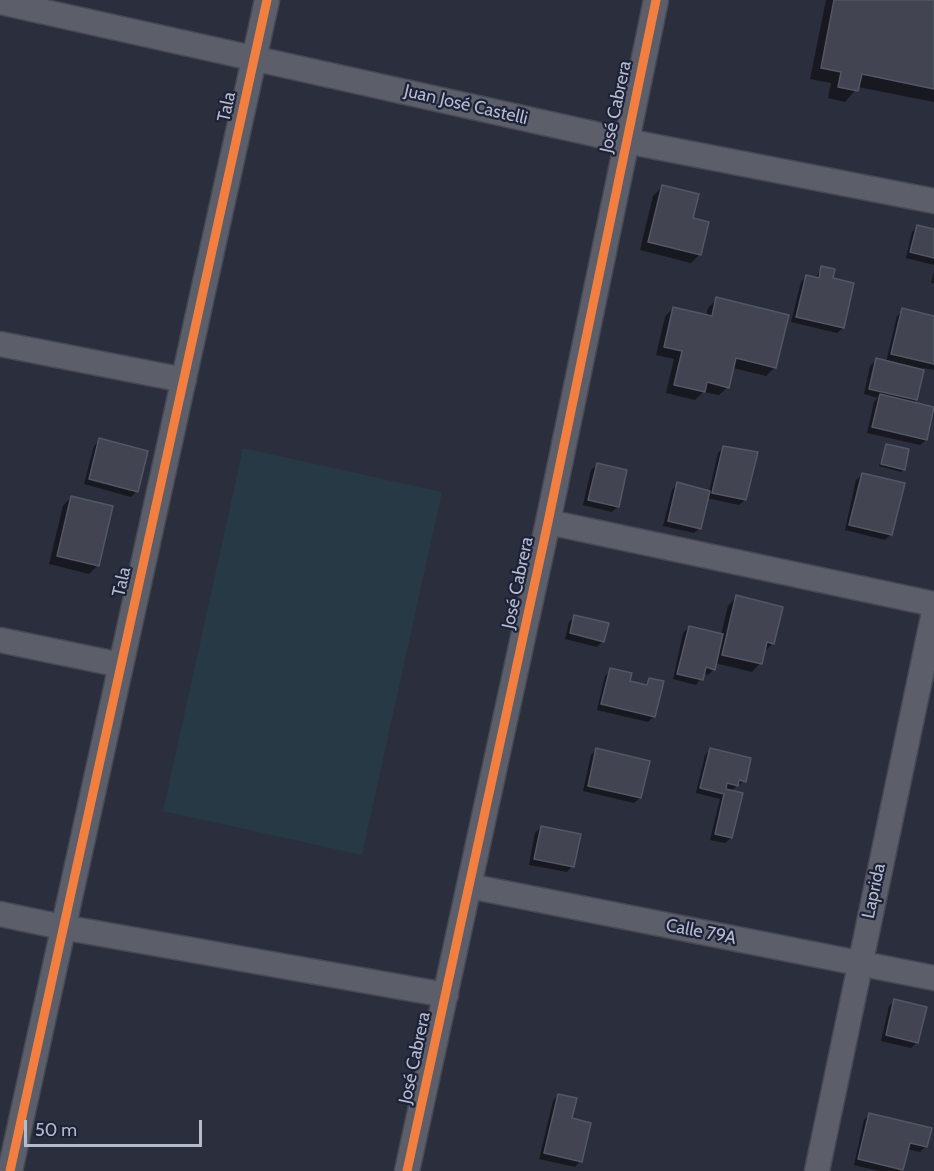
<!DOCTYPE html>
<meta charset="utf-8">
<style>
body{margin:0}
#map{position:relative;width:934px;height:1171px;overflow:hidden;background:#2b2e3d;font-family:Cabin,sans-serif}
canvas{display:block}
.scale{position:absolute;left:24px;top:1120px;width:178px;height:27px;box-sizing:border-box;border:3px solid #b6bacd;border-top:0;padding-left:8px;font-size:18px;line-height:21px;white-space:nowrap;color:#b6bacd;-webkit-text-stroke:4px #1d2239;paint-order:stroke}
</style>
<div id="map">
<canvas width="934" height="1171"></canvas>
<div class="scale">50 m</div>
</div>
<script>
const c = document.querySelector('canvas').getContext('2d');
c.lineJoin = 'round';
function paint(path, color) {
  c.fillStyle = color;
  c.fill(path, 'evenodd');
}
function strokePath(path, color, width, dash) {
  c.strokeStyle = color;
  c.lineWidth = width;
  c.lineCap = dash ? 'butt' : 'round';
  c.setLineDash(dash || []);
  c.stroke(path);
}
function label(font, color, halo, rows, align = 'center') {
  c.font = font + ' Cabin,sans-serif';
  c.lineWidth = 4.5;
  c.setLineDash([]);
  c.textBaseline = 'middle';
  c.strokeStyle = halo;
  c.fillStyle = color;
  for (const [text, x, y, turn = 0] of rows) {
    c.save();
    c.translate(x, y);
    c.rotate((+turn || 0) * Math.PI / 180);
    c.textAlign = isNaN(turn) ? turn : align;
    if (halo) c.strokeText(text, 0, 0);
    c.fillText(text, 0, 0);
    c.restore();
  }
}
paint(new Path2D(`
 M243,448l199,44 -80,363 -199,-44z`), '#273944');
paint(new Path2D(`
 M826,0h108v102l-76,-15 -13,15 -17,-4 3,-15 -21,-4z
 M662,187l29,32 9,35 -9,9 -51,-13 13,-54z
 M917,227l17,4v34l-28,-7 6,-26z
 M822,267l9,12 12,49 -6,5 -46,-11 10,-40 5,-5 9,2z
 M934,271v12h-3z
 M717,299l58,68 -9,9 -33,-8 -5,19 -9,8 -16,-3 -8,8 -29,-7 8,-34 -18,-4 9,-38 8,-9 33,8 2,-8z
 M903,310l31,7v53l-11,-2 -7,32 -4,3 14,37 -6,5 -53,-12 7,-31 4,-4 -14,-4 6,-28 6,-6 10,2 11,-46z
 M100,440l37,51 -6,6 -47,-13 10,-38z
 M886,445l17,24 -2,3 -22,-6z
 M724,447l21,53 -6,5 -32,-7 -7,30 -6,5 -31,-7 9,-36 5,-6 32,8 9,-39z
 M597,465l29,6 -9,36 -5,5 -29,-7 8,-35z
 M862,475l29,59 -6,6 -40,-10 11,-50z
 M71,497l27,68 -9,9 -40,-10 14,-58z
 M736,597l37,46 -9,9 -4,11 -8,9 -37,-9 -1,6 -6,6 -4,-2 -8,12 -23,-6 10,-46 6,-6 32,8 7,-29z
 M575,617l28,24 -6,6 -32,-8 4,-17z
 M611,670l17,12 15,4 7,-7 4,37 -6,6 -51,-12 8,-34z
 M597,749l43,49 -6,5 -51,-12 8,-36z
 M710,750l34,31 -14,10 1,47 -6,5 -15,-3 10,-41 -24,-6 9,-38z
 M541,827l31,39 -5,6 -38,-7 6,-32z
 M895,1001l22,41 -6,6 -30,-7 8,-35z
 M558,1095l13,24 9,42 -5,6 -36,-8 14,-58z
 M870,1114l56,32 -6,6 -13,-3 -7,22h-21l-25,-6 10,-45z`), '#0007');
const building = new Path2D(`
 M834,0h100v89l-72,-15 -4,17 -20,-4 3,-15 -20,-4z
 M662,185l37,9 -6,24 16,4 -8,33 -53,-13z
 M917,225l17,4v29l-24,-6z
 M821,266l14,3 -2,9 21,5 -10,45 -48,-11 10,-42 13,3z
 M716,297l73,18 -13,53 -40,-10 -7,30 -22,-6 -2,10 -31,-7 8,-34 -18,-4 9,-40 39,9z
 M902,308l32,8v48l-43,-10z
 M876,358l48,12 -7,30 -48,-11z
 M880,394l54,13 -7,33 -55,-13z
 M99,438l49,13 -10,41 -49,-13z
 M886,444l23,5 -4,21 -24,-6z
 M723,446l35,6 -12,48 -34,-7z
 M597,463l30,7 -8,37 -31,-7z
 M862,473l43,10 -13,52 -43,-10z
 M677,482l33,9 -9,38 -33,-8z
 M71,496l42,10 -14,60 -42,-10z
 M736,595l47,12 -9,37 -7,-2 -5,22 -40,-9z
 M574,615l35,8 -5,19 -34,-9z
 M689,626l34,8 -8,36 -9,-3 -3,13 -26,-6z
 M610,668l22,5 -2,8 17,4 2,-7 15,3 -9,36 -54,-13z
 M596,748l54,13 -9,37 -53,-12z
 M710,748l41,10 -5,24 -7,-2 -1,6 -11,-3 -1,6 17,4 -11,45 -17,-4 9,-40 -24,-6z
 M541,826l40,8 -7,33 -40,-8z
 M894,999l33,8 -9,36 -32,-8z
 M558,1094l19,4 -5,20 19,5 -9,39 -38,-9z
 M869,1113l63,15 -5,19 -17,-4 -7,27 -45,-11z`);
paint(building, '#424452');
strokePath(building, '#535764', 1.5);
const minor = new Path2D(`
 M0,2l626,139 308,60
 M0,344l184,36
 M548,522l386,82
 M0,640l121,25
 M469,886l465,92
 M0,914l62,13 384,68
 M10,1171l257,-1171
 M407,1171l141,-649 108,-522
 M817,1171l117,-559`);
strokePath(minor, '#464954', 27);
strokePath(minor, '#5c5e6a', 24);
strokePath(new Path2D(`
 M10,1171l257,-1171
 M407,1171l141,-649 108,-522`), '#f27e40', 9);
label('18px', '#b6bacd', '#1d2239', [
 ["Juan José Castelli",466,105,13],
 ["Tala",227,107,-78],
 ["José Cabrera",616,107,-78],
 ["Tala",122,582,-77],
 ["José Cabrera",518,583,-78],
 ["Laprida",874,891,-78],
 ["Calle 79A",701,932,11],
 ["José Cabrera",415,1058,-78]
]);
</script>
